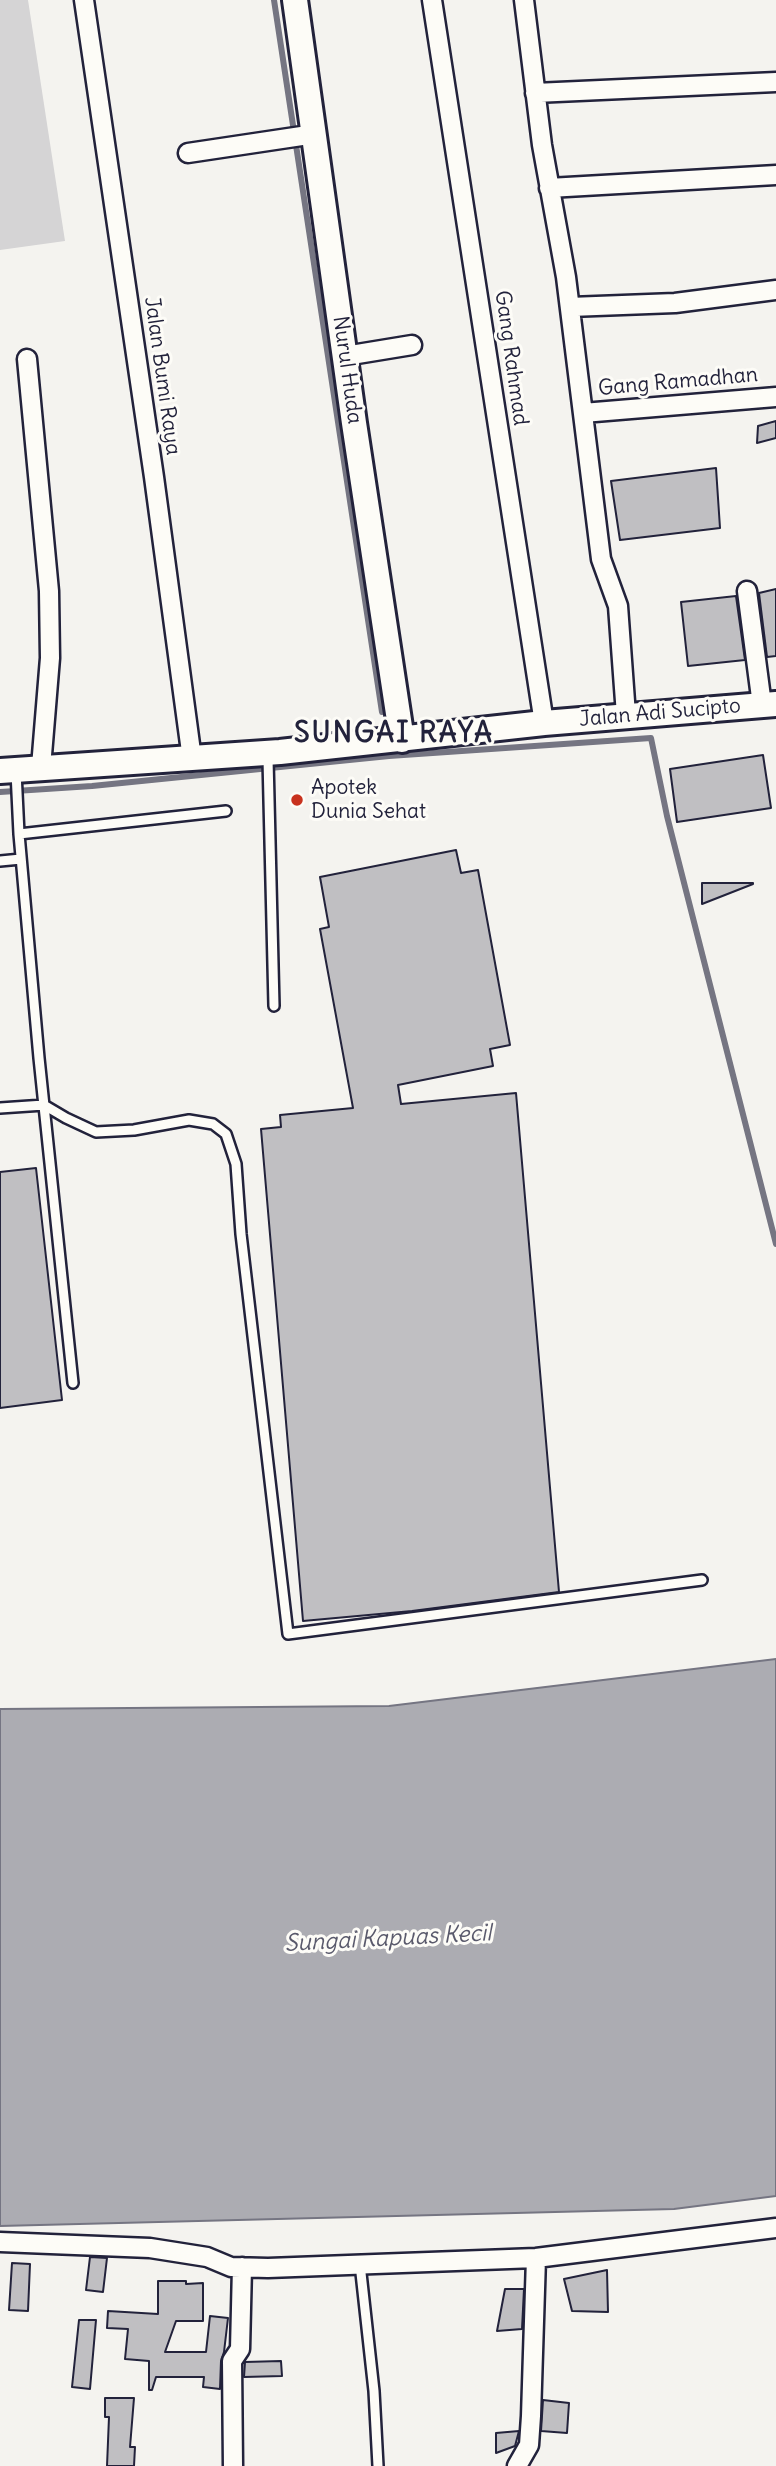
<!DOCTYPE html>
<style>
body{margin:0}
canvas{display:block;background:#f4f3ef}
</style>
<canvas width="776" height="2466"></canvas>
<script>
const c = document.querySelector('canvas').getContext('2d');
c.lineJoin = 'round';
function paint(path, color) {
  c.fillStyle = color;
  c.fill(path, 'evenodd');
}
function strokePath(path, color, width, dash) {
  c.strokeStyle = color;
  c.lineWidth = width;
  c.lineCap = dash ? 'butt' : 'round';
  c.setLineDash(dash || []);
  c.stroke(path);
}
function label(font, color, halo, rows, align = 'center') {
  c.font = font + ' Delius,sans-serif';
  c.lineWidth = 6;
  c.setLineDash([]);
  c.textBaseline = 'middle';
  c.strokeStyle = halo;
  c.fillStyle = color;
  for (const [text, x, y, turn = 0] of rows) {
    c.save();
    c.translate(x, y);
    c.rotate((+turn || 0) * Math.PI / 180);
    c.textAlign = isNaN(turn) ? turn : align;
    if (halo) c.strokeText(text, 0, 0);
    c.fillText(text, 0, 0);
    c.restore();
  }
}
paint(new Path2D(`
 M0,0h28l37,241 -65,9z`), '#d5d4d5');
const water = new Path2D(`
 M776,1659v537l-102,13 -674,17v-517l389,-3z`);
paint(water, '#acacb2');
strokePath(water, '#757582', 2);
strokePath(new Path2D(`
 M274,0l108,712
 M0,792l92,-6 297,-30 262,-18 16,78 109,428`), '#757582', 6);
const building = new Path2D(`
 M776,421v17l-19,5 1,-17z
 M716,468l4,60 -100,12 -9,-59z
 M776,589v67l-9,1 -8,-64z
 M736,596l9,64 -57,6 -7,-64z
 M763,755l8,53 -94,14 -7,-53z
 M456,850l5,23 17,-3 32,175 -20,4 3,17 -95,19 3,19 115,-11 43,499 -147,19 -109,10 -42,-492 20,-2 -1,-12 73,-7 -33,-179 9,-2 -9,-50z
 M702,883h51v1l-51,20z
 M36,1168l26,232 -62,8v-236z
 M90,2257l17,1 -4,34 -17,-2z
 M12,2263l18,1 -2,47 -19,-1z
 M607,2270l1,42 -36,-1 -8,-32z
 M158,2281h28v3l17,-1v38h-27l-11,31h41l4,-36 18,2 -4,34 -3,9 -1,28 -17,-2 1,-10h-48l-4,13h-3v-29l-24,-2 3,-30 -21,-1 1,-17 50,3z
 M505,2289h19l-2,40 -25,2z
 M79,2320h17l-6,69 -18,-2z
 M281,2361l1,15 -38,1 1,-15z
 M105,2398h29l-4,49h5l-1,19h-27l2,-49h-4z
 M543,2400l26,3 -2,30 -26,-2z
 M519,2431l-4,15 -19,7v-20z`);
paint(building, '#c0bfc2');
strokePath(building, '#22223b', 2);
const lane = new Path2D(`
 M268,759l6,247
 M16,772l3,62 20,224 34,325
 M19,834l207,-23
 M0,861l21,-2
 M0,1108l44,-3 22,13 30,14 38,-2 55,-10 24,4 13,10 10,30 5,70 47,400 414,-54
 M360,2264l14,127 4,75`);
const street = new Path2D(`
 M84,0l70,477 38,282
 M432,0l112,723
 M524,0l18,145 24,132 35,282 17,47 8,109
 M535,93l241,-11
 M188,153l127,-19
 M549,188l227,-13
 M570,307l105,-4 101,-13
 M345,356l67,-11
 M27,359l22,232 1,67 -9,109
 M583,413l193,-16
 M747,591l15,114
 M0,2242l150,6 57,9 24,10 37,1 268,-10 240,-30
 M233,2466l-1,-105 8,-12 2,-82
 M517,2466l12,-21 2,-29 5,-158`);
const secondary = new Path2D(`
 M295,0l59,423 48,317
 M0,771l280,-19 264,-29 232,-19`);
strokePath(lane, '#22223b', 14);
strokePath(street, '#22223b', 23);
strokePath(secondary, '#22223b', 30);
strokePath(lane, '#fdfcf7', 9);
strokePath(street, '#fdfcf7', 18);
strokePath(secondary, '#fdfcf7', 24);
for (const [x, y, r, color] of [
 [297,800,7,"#c8321e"]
]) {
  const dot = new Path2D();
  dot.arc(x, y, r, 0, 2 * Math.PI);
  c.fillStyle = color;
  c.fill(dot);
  strokePath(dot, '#fdfcf7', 2.5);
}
label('21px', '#22223b', '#fdfcf7', [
 ["Gang Rahmad",511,358,82],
 ["Nurul Huda",347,370,82],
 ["Jalan Bumi Raya",162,376,82],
 ["Gang Ramadhan",678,382,-5],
 ["Jalan Adi Sucipto",660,713,-5]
]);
label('21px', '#22223b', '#fdfcf7', [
 ["Apotek",311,788],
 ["Dunia Sehat",311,812]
], 'left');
label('italic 23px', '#59596b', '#fdfcf7', [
 ["Sungai Kapuas Kecil",388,1939,-3]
]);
c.letterSpacing = '2px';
label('bold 28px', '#22223b', '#fdfcf7', [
 ["SUNGAI RAYA",394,734]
]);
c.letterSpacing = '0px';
</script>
